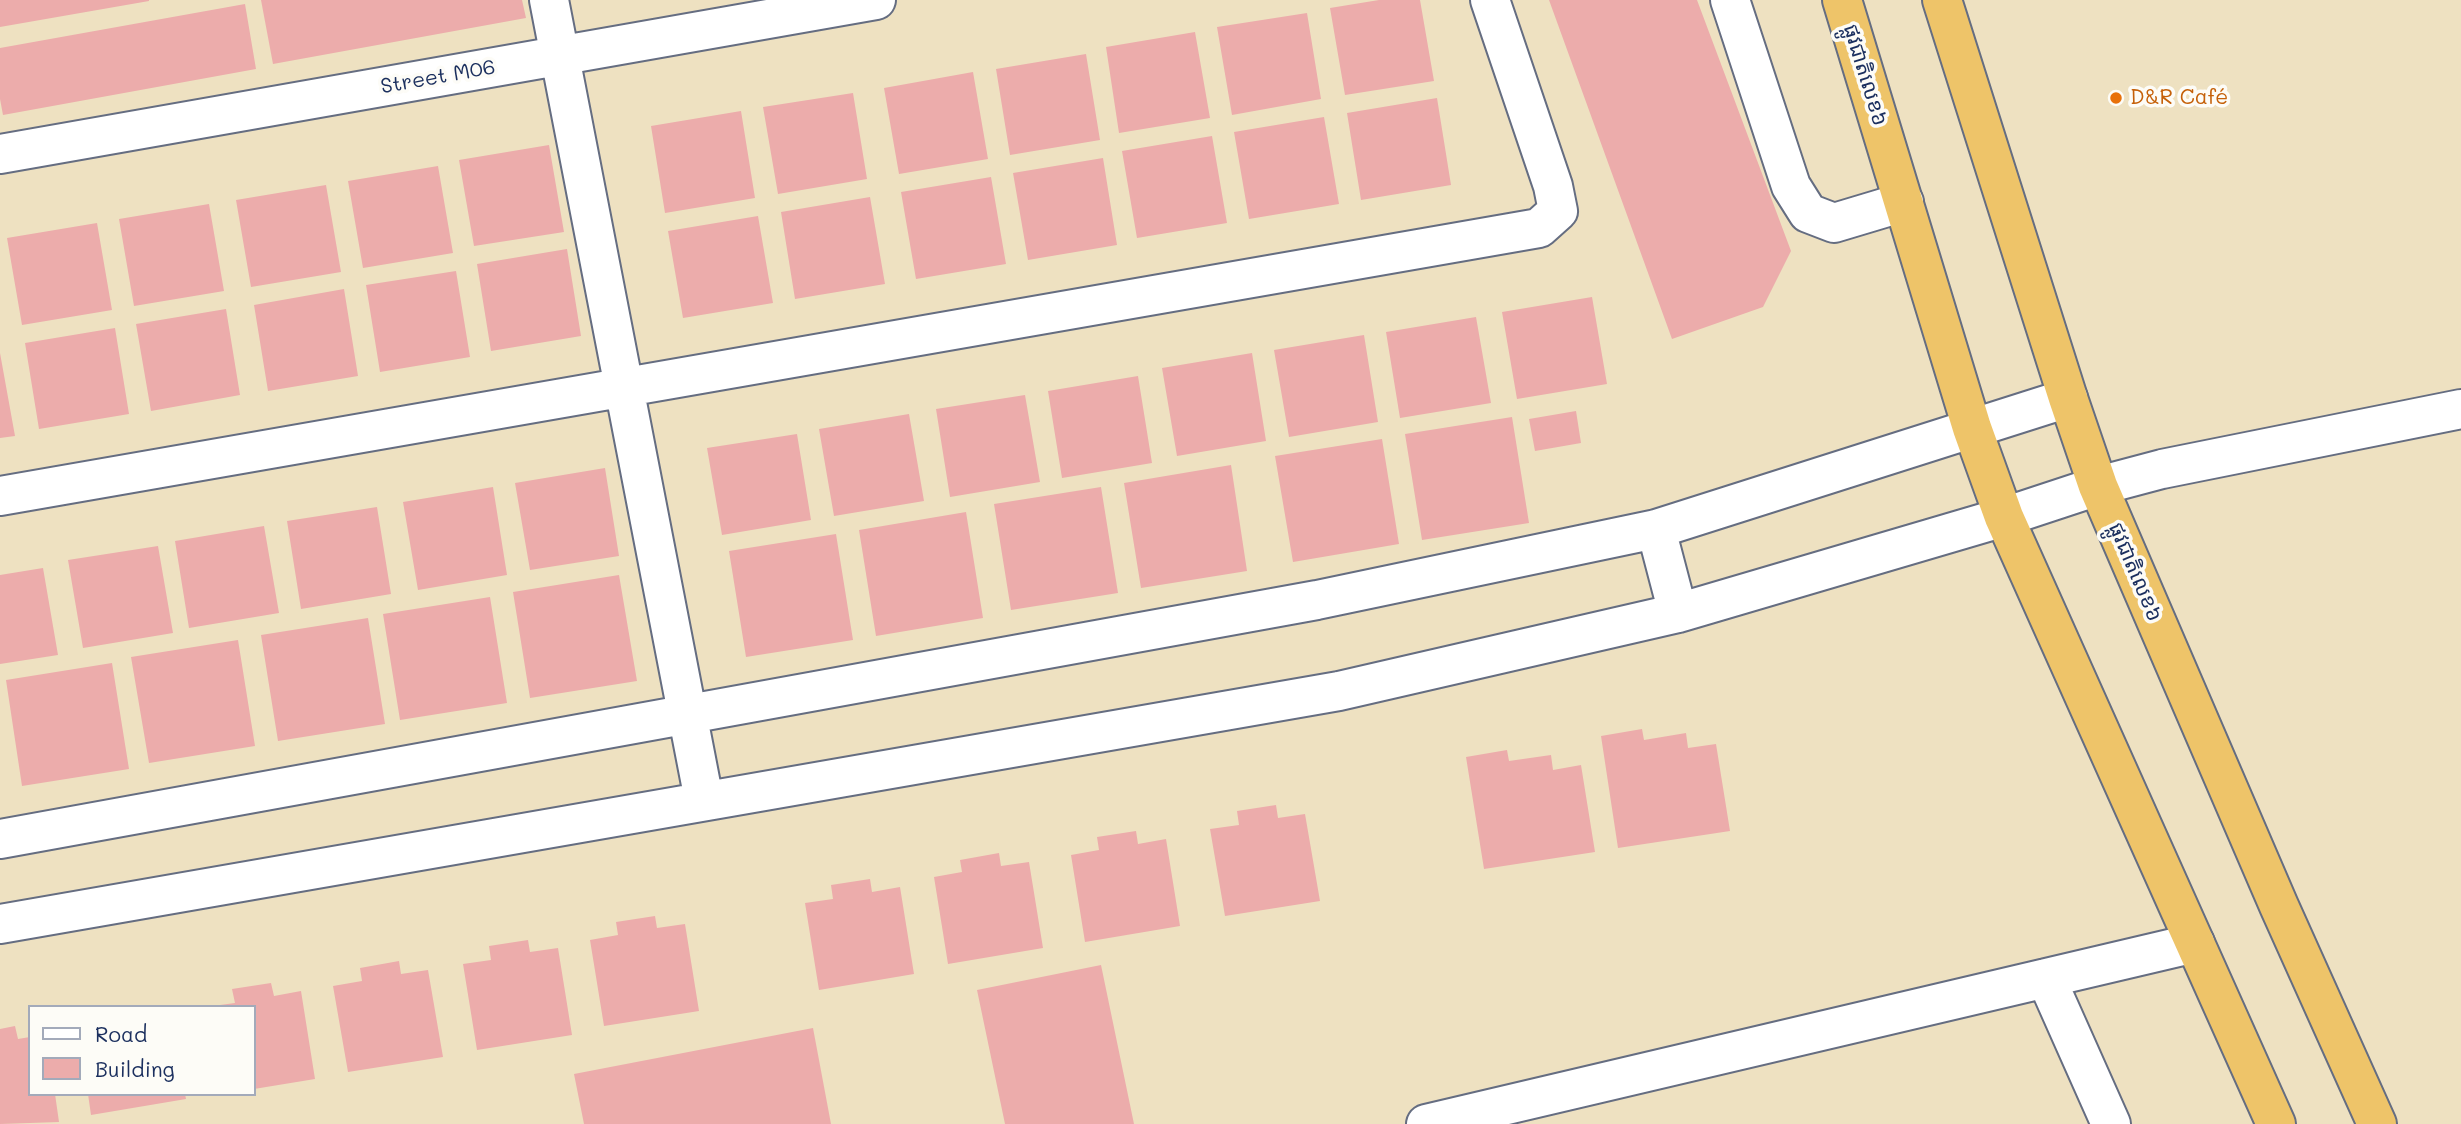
<!DOCTYPE html>
<meta charset="utf-8">
<style>
body{margin:0}
#map{position:relative;width:2461px;height:1124px;overflow:hidden;background:#eee1c1;font-family:Mali,sans-serif}
canvas{display:block}
.legend{position:absolute;left:28px;top:1005px;width:228px;height:91px;box-sizing:border-box;background:#fdfcf7;border:2px solid #a3aaba;margin:0;padding:9px 12px;list-style:none;font-size:21px;color:#1b2f5e}
.legend li{display:flex;align-items:center;gap:14px;height:35px}
.legend b{width:35px;border:2px solid #a3aaba}
</style>
<div id="map">
<canvas width="2461" height="1124"></canvas>
<ul class="legend">
<li><b style="height:9px;background:#fff"></b>Road</li>
<li><b style="height:19px;background:#ecacab"></b>Building</li>
</ul>
</div>
<script>
const c = document.querySelector('canvas').getContext('2d');
c.lineJoin = 'round';
function paint(path, color) {
  c.fillStyle = color;
  c.fill(path, 'evenodd');
}
function strokePath(path, color, width, dash) {
  c.strokeStyle = color;
  c.lineWidth = width;
  c.lineCap = dash ? 'butt' : 'round';
  c.setLineDash(dash || []);
  c.stroke(path);
}
function label(font, color, halo, rows, align = 'center') {
  c.font = font + ' Mali,"Noto Sans Khmer",sans-serif';
  c.lineWidth = 7;
  c.setLineDash([]);
  c.textBaseline = 'middle';
  c.strokeStyle = halo;
  c.fillStyle = color;
  for (const [text, x, y, turn = 0] of rows) {
    c.save();
    c.translate(x, y);
    c.rotate((+turn || 0) * Math.PI / 180);
    c.textAlign = isNaN(turn) ? turn : align;
    if (halo) c.strokeText(text, 0, 0);
    c.fillText(text, 0, 0);
    c.restore();
  }
}
paint(new Path2D(`
 M0,0h149v1l-149,26z
 M261,0h261l4,18 -253,46z
 M1379,0h41l14,81 -89,14 -15,-87z
 M1549,0h148l94,251 -28,56 -91,32z
 M245,4l11,65 -253,46 -3,-16v-51z
 M1307,13l14,86 -89,16 -15,-88z
 M1195,32l15,86 -91,15 -13,-86z
 M1086,54l14,86 -90,15 -14,-86z
 M973,72l15,87 -89,15 -15,-86z
 M853,93l14,86 -89,15 -15,-87z
 M1437,98l14,87 -90,15 -14,-87z
 M741,111l14,87 -90,15 -14,-87z
 M1324,117l15,87 -90,15 -15,-87z
 M1212,136l15,87 -90,15 -15,-87z
 M549,145l15,87 -90,14 -15,-86z
 M1103,158l14,87 -89,15 -15,-87z
 M438,166l15,87 -90,15 -15,-87z
 M991,177l15,87 -90,15 -15,-87z
 M326,185l15,87 -90,15 -15,-87z
 M870,197l15,87 -90,15 -14,-87z
 M209,204l15,87 -90,15 -15,-87z
 M758,216l15,87 -90,15 -15,-87z
 M97,223l15,87 -90,15 -15,-87z
 M567,249l14,87 -90,15 -14,-87z
 M456,271l14,86 -90,15 -14,-87z
 M344,289l14,87 -90,15 -14,-86z
 M1592,297l15,87 -90,15 -15,-87z
 M226,309l14,86 -89,16 -15,-87z
 M1476,317l15,86 -91,15 -14,-86z
 M115,328l14,86 -90,15 -14,-86z
 M1364,335l14,87 -89,15 -15,-87z
 M0,353l15,83 -15,2z
 M1252,353l14,88 -89,15 -15,-88z
 M1138,376l14,87 -90,15 -14,-87z
 M1025,395l15,87 -90,15 -14,-88z
 M1576,411l5,32 -46,8 -6,-32z
 M909,414l15,87 -90,15 -15,-87z
 M1512,417l17,106 -107,17 -17,-106z
 M797,434l14,86 -89,15 -15,-87z
 M1382,439l17,105 -106,18 -18,-106z
 M1231,465l16,106 -106,17 -17,-105z
 M605,468l14,88 -89,14 -15,-87z
 M493,487l14,88 -89,15 -15,-88z
 M1101,487l17,106 -107,17 -17,-106z
 M377,507l14,87 -90,15 -14,-88z
 M966,512l17,106 -107,18 -17,-106z
 M264,526l15,87 -90,15 -14,-87z
 M836,534l17,106 -107,17 -17,-106z
 M158,546l15,87 -90,15 -15,-88z
 M43,568l15,87 -58,9v-89z
 M619,575l18,106 -107,17 -17,-106z
 M490,597l17,106 -107,17 -17,-106z
 M368,618l17,106 -107,17 -17,-106z
 M238,640l17,106 -106,17 -18,-106z
 M112,663l17,106 -107,17 -16,-106z
 M1642,729l2,11 42,-7 2,15 28,-4 14,87 -112,17 -17,-112z
 M1507,750l2,11 42,-6 2,15 28,-5 14,87 -111,17 -18,-112z
 M1276,805l2,13 27,-4 15,87 -95,15 -15,-87 29,-4 -2,-14z
 M1136,831l2,13 28,-5 14,87 -95,16 -14,-87 28,-5 -2,-13z
 M999,853l2,13 28,-4 14,86 -95,16 -14,-87 28,-5 -2,-12z
 M870,879l2,13 28,-5 14,87 -95,16 -14,-87 28,-4 -2,-14z
 M655,916l2,12 28,-4 14,87 -95,15 -14,-86 28,-5 -2,-13z
 M528,940l2,12 28,-4 14,87 -95,15 -14,-86 28,-4 -2,-14z
 M399,961l2,13 27,-4 15,87 -95,15 -15,-86 29,-5 -2,-13z
 M1101,965l33,159h-129l-28,-134z
 M271,983l3,13 27,-5 14,88 -61,10v-82l-34,-2 15,-2 -3,-14z
 M15,1026l3,13 12,-2v57h25l4,28 -59,2v-95z
 M813,1028l18,96h-247l-10,-50z
 M88,1094h97l1,5 -95,16z`), '#ecacab');
const minor = new Path2D(`
 M549,0l155,800
 M1730,0l61,186 17,27 26,10 70,-21
 M0,154l876,-154
 M0,496l1539,-268 19,-17 -5,-25 -63,-186
 M1656,529l22,84
 M0,839l1317,-239 339,-71 412,-131
 M0,924l1339,-233 339,-78 326,-96 94,-31 64,-17 299,-60
 M2046,978l65,146
 M1426,1124l769,-181`);
const highway = new Path2D(`
 M1842,0l130,428 32,89 272,607
 M1942,0l126,398 30,88 181,420 98,218`);
strokePath(minor, '#656d81', 42);
strokePath(highway, '#656d81', 42);
strokePath(minor, '#fff', 38);
strokePath(highway, '#eec469', 38);
for (const [x, y, r, color] of [
 [2116,98,7,"#e8710a"]
]) {
  const dot = new Path2D();
  dot.arc(x, y, r, 0, 2 * Math.PI);
  c.fillStyle = color;
  c.fill(dot);
  strokePath(dot, '#fdfcf7', 2.5);
}
label('21px', '#1b2f5e', '#fdfcf7', [
 ["ផ្លូវជាតិលេខ៦",1865,75,73],
 ["Street M06",438,77,-10],
 ["ផ្លូវជាតិលេខ៦",2135,572,67]
]);
label('21px', '#c56008', '#fdfcf7', [
 ["D&R Café",2130,98]
], 'left');
</script>
